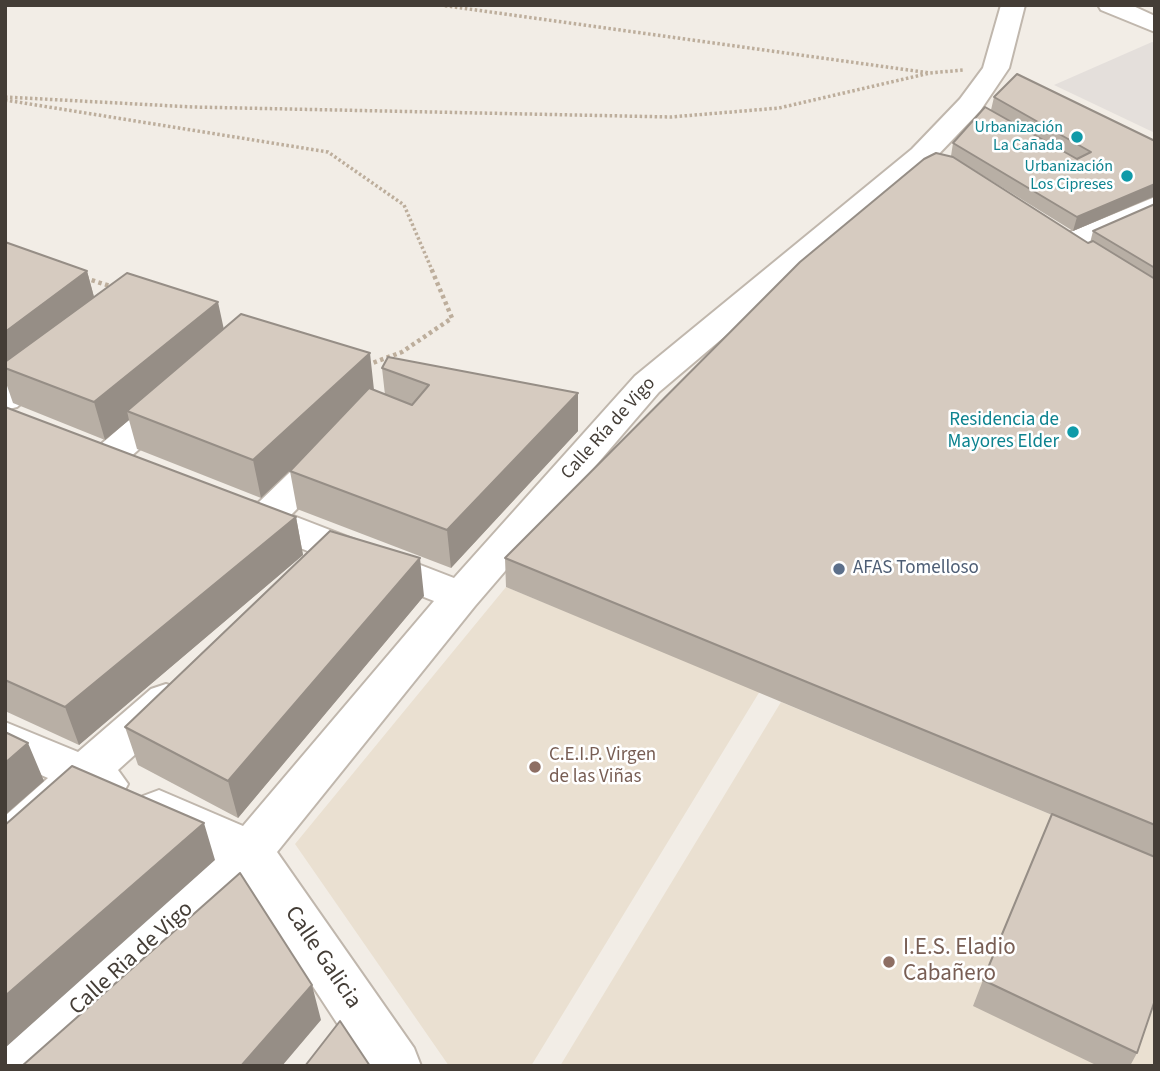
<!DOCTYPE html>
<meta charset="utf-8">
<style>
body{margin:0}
#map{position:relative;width:1160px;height:1071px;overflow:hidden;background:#f2ede6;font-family:"Source Sans 3",sans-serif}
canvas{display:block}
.frame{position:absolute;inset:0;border:7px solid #443d36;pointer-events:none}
</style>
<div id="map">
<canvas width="1160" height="1071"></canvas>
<div class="frame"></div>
</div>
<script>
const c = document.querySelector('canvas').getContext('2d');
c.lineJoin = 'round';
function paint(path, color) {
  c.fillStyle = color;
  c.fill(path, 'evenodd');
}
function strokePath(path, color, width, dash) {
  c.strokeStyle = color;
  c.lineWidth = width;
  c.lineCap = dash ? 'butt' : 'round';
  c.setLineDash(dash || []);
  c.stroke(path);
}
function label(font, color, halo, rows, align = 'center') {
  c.font = font + ' "Source Sans 3",sans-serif';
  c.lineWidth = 5;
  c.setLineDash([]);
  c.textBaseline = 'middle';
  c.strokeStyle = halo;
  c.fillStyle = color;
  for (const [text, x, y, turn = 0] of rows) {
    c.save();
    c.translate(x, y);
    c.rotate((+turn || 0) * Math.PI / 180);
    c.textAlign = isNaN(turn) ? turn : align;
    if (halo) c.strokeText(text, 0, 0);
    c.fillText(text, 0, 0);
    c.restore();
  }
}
paint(new Path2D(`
 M1152,42l3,1v90l-101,-48z`), '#e4dfdb');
paint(new Path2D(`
 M506,587l254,104 -229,375h-82l-154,-222z
 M781,702l374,156v208h-595z`), '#eae0d1');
const minor = new Path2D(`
 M1001,5h24l-16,63 -29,43 -48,50 -273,231 -184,214 -198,246 137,196 7,18h-56l-119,-182 -194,182h-47v-26l208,-185 -70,-33 -7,-13 7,-13 16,-6 84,36 191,-225 -197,-78 -6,-9 6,-9 13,-4 8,2 60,-58 13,-4 13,4 5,8 -5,8 -53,54 163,63 181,-202 277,-227 48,-50 23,-31z
 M1098,5h33l24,11v16l-54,-22z
 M1155,197v20l-77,35 -11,2 -11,-2 -4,-7 4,-7z
 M50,353l12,3 5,7 -5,7 -45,37 -12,3v-29l33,-25z
 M172,390l12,3 5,8 -5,8 -66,59 -13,4 -13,-4 -5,-8 5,-8 68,-59z
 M166,684l15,5 6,12 -6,12 -63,57 10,14 -7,13 -16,5 -16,-5 -67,61 -17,6v-48l43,-38 -43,-19v-37l73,30 73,-63z`);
strokePath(minor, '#c0b7ad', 4);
strokePath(new Path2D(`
 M440,5l490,68 33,-3
 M5,97l188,10 478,10 108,-9 151,-35
 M5,100l323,52 76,53 28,65`), '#bdae9c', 3.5, [2.5, 2.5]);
strokePath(new Path2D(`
 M85,278l28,9
 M367,365l35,-13 50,-34 -21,-50`), '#bdae9c', 4.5, [3.5, 3.5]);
paint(minor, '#fff');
paint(new Path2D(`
 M994,97l161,44v55l-82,35 -112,-69 127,81h2l3,-12 62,-27v796l-18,53 -7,13h-32l-125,-60 10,-26 69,-165 -546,-228 -1,-29 446,-402 2,-13 38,-33z
 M5,242l82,29 7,26 129,31 162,67 -3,-27 196,25v38l-127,137 -154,-59 -7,-38 6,-6 -35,33 -124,-49 -8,-29 -24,20 -92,-37 -8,-23z
 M5,407l291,110 7,38 -224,190 -74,-34z
 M424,596l-186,222 -100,-53 -13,-38z`), '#b8afa5');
paint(new Path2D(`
 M1155,184v12l-82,35 4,-14z
 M87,271l10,37 -92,60v-36z
 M218,302l8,37 -99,72 2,9 -24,20 -11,-38z
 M370,353l4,37 -113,108 -8,-38z
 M578,393v38l-127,137 -4,-38z
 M296,517l7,38 -224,190 -14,-38z
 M420,558l4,38 -186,222 -10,-37z
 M28,743l16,38 -39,34v-52z
 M204,823l11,37 -210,188v-52z
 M312,985l9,35 -39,46h-41z`), '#968e86');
const building = new Path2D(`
 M1017,74l138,67v43l-78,33 -124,-74 32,-36 92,52 14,-7 -97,-55z
 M936,153l17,4 135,86 5,-2 62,38v546l-650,-267 295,-296 124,-103z
 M1155,204v64l-62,-37z
 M5,242l82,29 -82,61z
 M127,273l91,29 -124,100 -89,-34v-6z
 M241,314l129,39 -117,107 -126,-49z
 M388,357l190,36 -131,137 -157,-59 79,-83 43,17 17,-20 -47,-17z
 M5,407l291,110 -231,190 -60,-27z
 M330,531l90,27 -192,223 -103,-54z
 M5,732l23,11 -23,20z
 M72,766l132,57 -199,173v-171z
 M1052,814l103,43v143l-18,53 -154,-73z
 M240,873l72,112 -71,81h-219z
 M340,1021l30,45h-65z`);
paint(building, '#d6cbc0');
strokePath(building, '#968e86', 2);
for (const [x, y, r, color] of [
 [1077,137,7,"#0f9aa8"],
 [1127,176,7,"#0f9aa8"],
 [1073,432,7,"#0f9aa8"],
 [839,569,7,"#5c6f8a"],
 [535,767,7,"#8d6e63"],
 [889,962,7,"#8d6e63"]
]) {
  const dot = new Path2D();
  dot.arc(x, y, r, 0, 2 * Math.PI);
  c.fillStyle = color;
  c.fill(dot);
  strokePath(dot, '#fff', 2.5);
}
label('16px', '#0d838f', '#fff', [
 ["Urbanización",1063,128],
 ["La Cañada",1063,146],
 ["Urbanización",1113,167],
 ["Los Cipreses",1113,185]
], 'right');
label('19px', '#0d838f', '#fff', [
 ["Residencia de",1059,421],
 ["Mayores Elder",1059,443]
], 'right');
label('19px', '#443d36', '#fff', [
 ["Calle Ría de Vigo",609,429,-48]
]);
label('19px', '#4e5e75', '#fff', [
 ["AFAS Tomelloso",853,569]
], 'left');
label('19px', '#785e54', '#fff', [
 ["C.E.I.P. Virgen",549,756],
 ["de las Viñas",549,778]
], 'left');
label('23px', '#785e54', '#fff', [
 ["I.E.S. Eladio",903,949],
 ["Cabañero",903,975]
], 'left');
label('23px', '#443d36', '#fff', [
 ["Calle Galicia",322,958,56],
 ["Calle Ria de Vigo",132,959,-42]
]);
</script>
